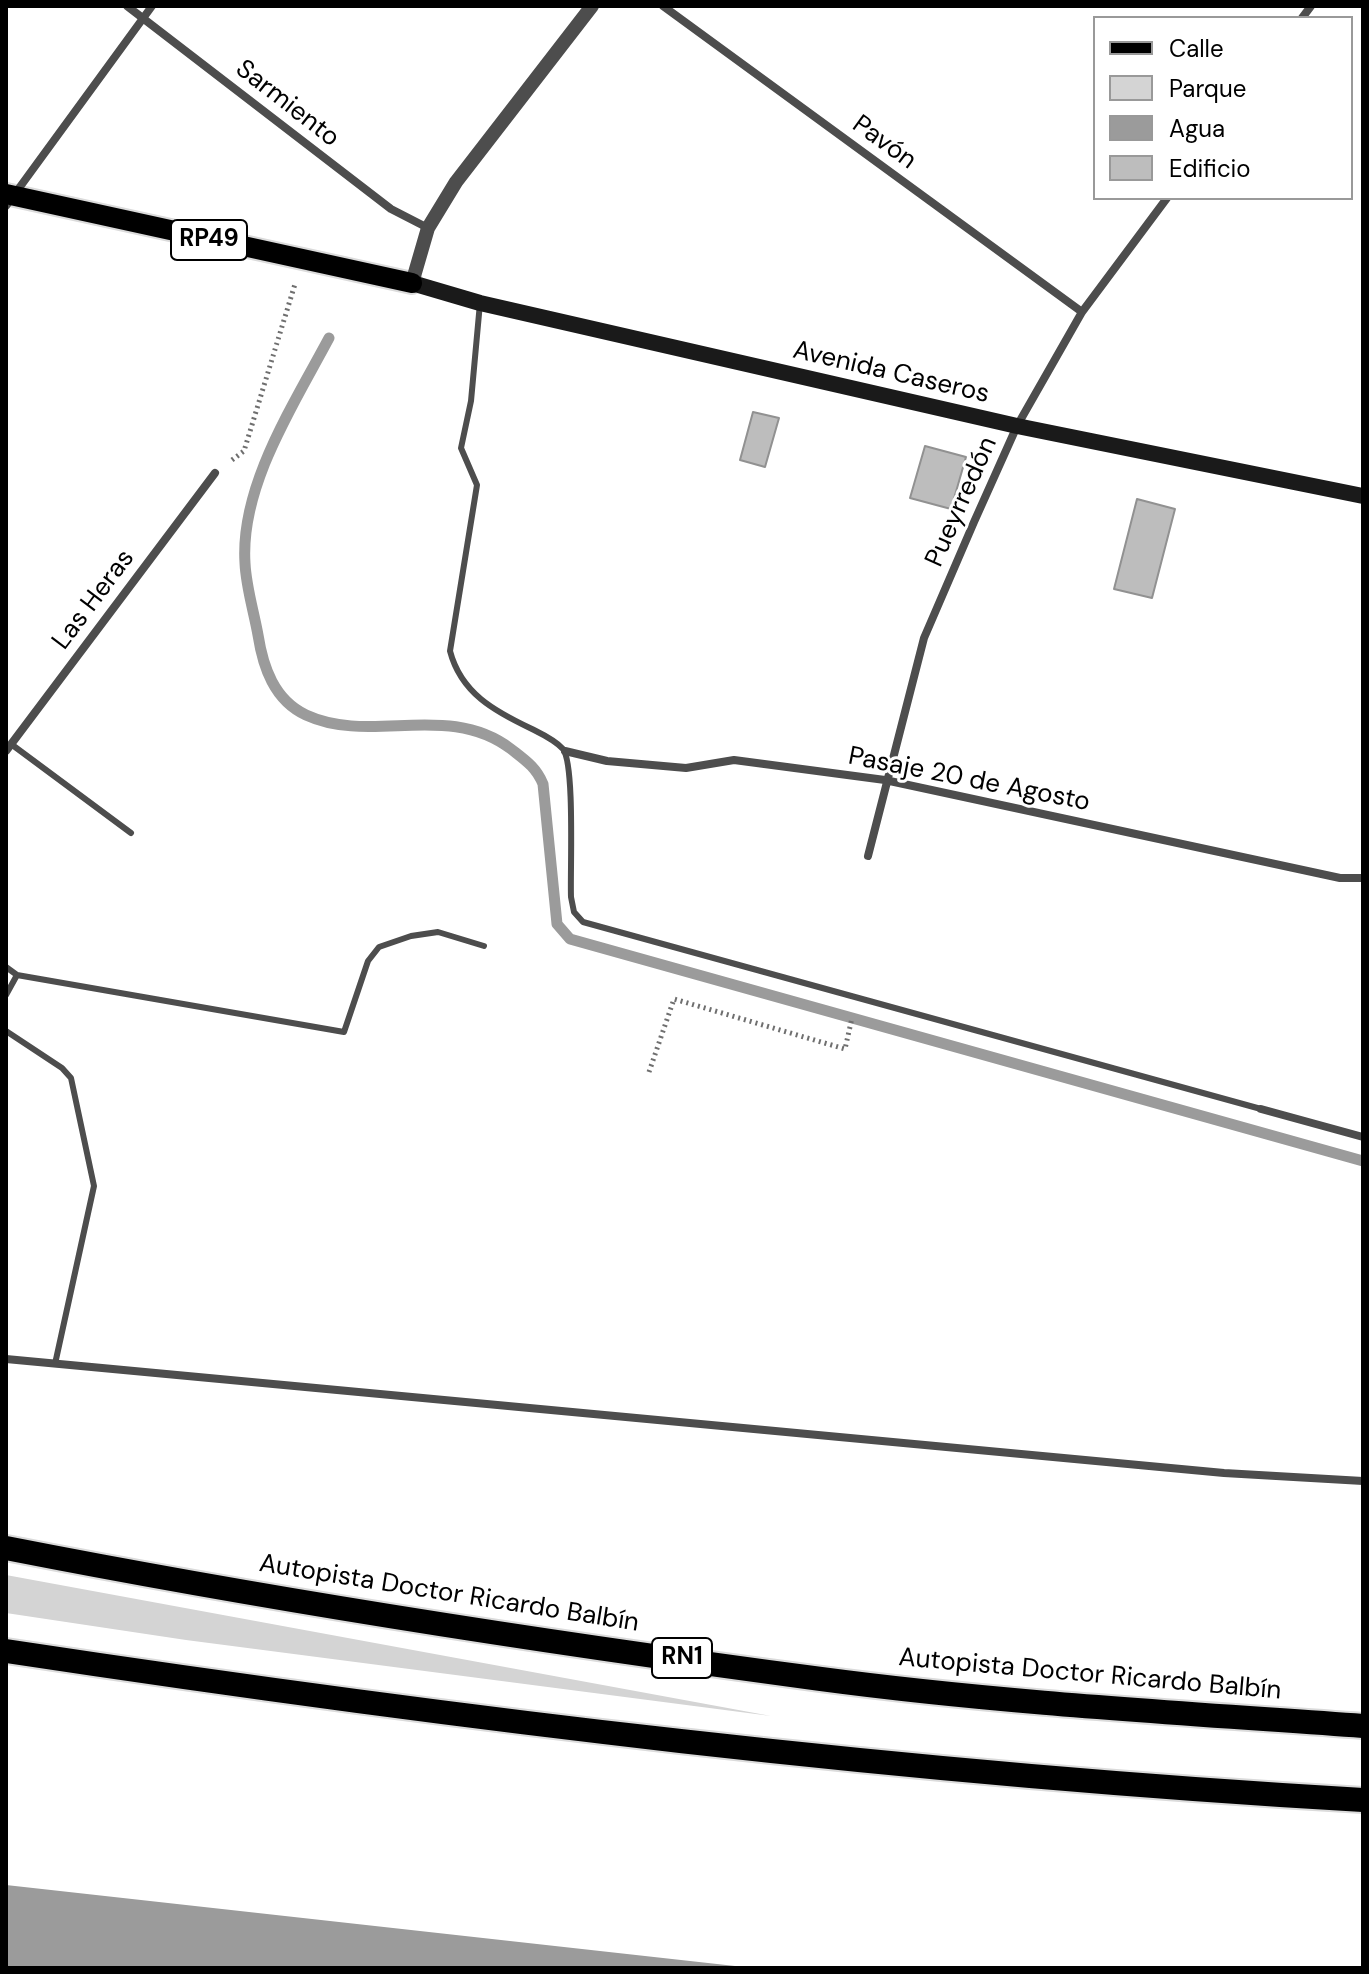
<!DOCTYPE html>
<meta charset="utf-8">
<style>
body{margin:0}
#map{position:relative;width:1369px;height:1974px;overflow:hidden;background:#fff;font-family:"DM Sans",sans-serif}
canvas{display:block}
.frame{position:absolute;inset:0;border:8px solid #000;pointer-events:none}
.legend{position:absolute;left:1093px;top:16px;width:260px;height:184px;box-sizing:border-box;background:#fff;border:2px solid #999;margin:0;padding:10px 14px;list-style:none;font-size:24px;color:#000}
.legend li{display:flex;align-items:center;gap:16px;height:40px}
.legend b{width:40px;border:2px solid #999}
</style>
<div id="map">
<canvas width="1369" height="1974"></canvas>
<div class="frame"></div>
<ul class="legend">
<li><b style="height:10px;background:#000"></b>Calle</li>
<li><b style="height:22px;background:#d4d4d4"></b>Parque</li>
<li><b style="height:22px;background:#9b9b9b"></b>Agua</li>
<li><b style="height:22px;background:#bdbdbd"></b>Edificio</li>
</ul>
</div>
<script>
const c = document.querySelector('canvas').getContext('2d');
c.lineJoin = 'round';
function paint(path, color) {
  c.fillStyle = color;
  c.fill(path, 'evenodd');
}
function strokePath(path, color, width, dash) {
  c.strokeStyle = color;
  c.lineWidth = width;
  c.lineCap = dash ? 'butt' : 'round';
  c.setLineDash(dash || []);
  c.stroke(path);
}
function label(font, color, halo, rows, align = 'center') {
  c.font = font + ' "DM Sans",sans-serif';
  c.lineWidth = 6;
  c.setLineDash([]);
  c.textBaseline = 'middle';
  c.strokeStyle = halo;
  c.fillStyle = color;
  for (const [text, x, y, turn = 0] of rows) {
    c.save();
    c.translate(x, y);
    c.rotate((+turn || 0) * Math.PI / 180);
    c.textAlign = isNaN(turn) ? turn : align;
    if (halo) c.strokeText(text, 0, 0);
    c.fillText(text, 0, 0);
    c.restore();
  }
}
paint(new Path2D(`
 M6,1575l765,141 -585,-76 -180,-27z`), '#d4d4d4');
paint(new Path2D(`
 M6,1885l747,83h-747z`), '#9b9b9b');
strokePath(new Path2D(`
 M329,338c-35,66 -89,148 -84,225 1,24 9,49 13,72 5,32 16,65 48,80 65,30 142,-14 205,34 14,11 25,18 32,35l14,140 13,15 793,222`), '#9b9b9b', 11);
const building = new Path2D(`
 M753,412l26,6 -14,49 -25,-7z
 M925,446l41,11 -15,52 -41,-11z
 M1137,499l38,10 -23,89 -38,-9z`);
paint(building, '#bdbdbd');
strokePath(building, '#919191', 2);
const primary = new Path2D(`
 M6,194l406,89`);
const motorway = new Path2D(`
 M6,1548c270,53 543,95 815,131 180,24 361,34 542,47
 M6,1651c450,68 902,123 1357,149`);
strokePath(primary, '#dbdbdb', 24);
strokePath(motorway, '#dbdbdb', 28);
strokePath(new Path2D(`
 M232,460l12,-9 51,-167
 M649,1072l25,-73 171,50 7,-31`), '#6f6f6f', 5, [2, 4]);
strokePath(new Path2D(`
 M480,303l-9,98 -10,47 16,37 -27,166c11,42 44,60 82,78 10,5 23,11 31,20 12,16 7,123 8,148l3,15 9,10 678,187
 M11,744l120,89
 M6,967l11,8 -11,20
 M17,975l327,57 24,-71 11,-14 32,-11 27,-4 46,14
 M6,1031l56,37 9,10 23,108 -39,178`), '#4d4d4d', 6);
strokePath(new Path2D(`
 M127,6l264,203 37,19
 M663,6l419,306
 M1302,18l9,-12
 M6,206l146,-200
 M6,751l209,-278
 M565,751l42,10 79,7 48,-8 151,20 455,98h23
 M868,856l56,-218 50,-116 43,-96 65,-114 85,-114
 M1261,1109l102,28
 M6,1359l1218,114 139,8`), '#4d4d4d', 8);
strokePath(new Path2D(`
 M412,283l16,-55 28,-46 136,-176`), '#4d4d4d', 14);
strokePath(new Path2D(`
 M412,283l68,20 537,123 346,70`), '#1a1a1a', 16);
strokePath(primary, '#000', 20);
strokePath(motorway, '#000', 24);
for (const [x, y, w] of [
 [209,240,76],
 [682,1658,60]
]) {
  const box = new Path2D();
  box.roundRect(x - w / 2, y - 20, w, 40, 6);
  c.fillStyle = '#fff';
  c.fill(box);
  strokePath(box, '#000', 2);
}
label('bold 24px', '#000', null, [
 ["RP49",209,240],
 ["RN1",682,1658]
]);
label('26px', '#000', '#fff', [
 ["Sarmiento",287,104,38],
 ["Pavón",884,143,36],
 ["Avenida Caseros",891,373,13],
 ["Pueyrredón",962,502,-66],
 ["Las Heras",94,600,-53],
 ["Pasaje 20 de Agosto",969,780,11],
 ["Autopista Doctor Ricardo Balbín",449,1594,9],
 ["Autopista Doctor Ricardo Balbín",1090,1675,5]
]);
</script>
